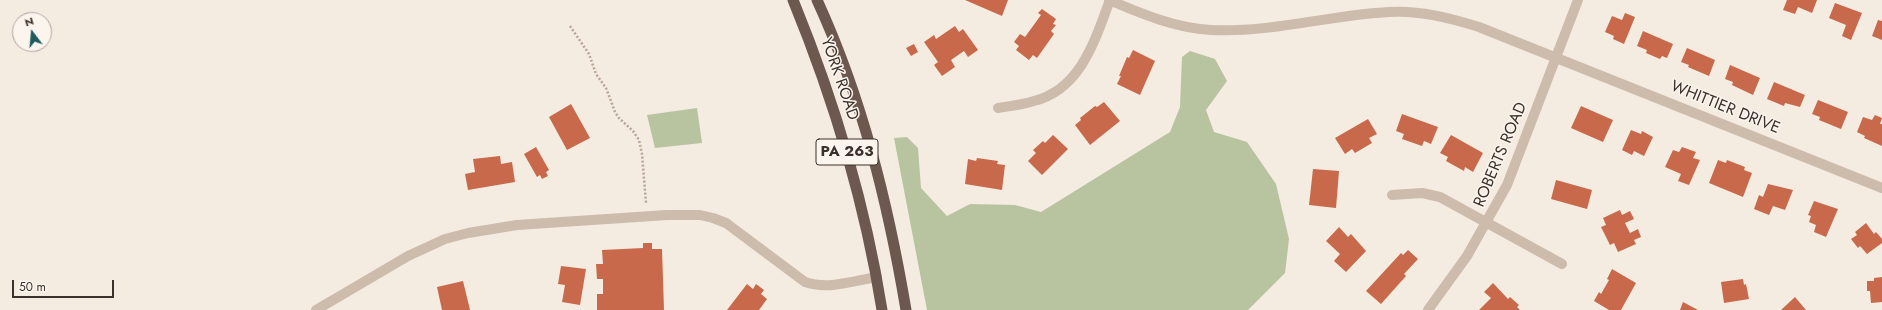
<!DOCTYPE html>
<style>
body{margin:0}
#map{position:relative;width:1882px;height:310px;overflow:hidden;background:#f4ebe1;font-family:Jost,sans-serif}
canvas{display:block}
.north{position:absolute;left:12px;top:12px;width:40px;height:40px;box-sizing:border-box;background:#fbf5ee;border:1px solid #aea6a0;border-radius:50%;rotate:344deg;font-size:11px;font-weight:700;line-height:16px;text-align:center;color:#3b302b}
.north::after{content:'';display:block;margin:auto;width:14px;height:18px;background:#1f5a5e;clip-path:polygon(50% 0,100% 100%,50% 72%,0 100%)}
.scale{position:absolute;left:12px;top:280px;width:102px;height:18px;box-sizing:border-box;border:2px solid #3b302b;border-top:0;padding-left:5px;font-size:12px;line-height:14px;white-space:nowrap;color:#3b302b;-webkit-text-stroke:3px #fbf5ee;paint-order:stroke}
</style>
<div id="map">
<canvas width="1882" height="310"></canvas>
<div class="north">N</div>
<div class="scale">50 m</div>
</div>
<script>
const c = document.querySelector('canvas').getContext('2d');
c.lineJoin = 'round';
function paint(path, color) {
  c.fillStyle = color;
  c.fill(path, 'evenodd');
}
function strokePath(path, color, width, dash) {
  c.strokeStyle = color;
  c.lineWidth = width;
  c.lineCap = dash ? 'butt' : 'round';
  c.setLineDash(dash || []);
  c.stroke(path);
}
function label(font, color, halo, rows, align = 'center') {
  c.font = font + ' Jost,sans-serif';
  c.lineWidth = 3;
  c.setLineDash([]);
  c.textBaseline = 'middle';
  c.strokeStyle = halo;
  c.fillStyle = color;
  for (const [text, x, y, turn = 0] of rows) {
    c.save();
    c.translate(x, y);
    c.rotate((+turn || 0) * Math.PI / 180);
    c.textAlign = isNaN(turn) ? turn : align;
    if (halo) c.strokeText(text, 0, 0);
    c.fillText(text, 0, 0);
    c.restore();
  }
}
paint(new Path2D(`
 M1190,51l25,8 12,22 -21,29 8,22 33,10 29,42 13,55 -4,34 -37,37h-321l-33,-172 13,-1 11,11 3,40 26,28 23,-12 45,1 26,7 129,-80 10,-25 2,-50z
 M697,108l5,35 -47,5 -8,-33z`), '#b8c4a0');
paint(new Path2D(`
 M965,0h43l-6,16z
 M1787,0h30l-5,13 -14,-6 -3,7 -12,-4z
 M1835,3l27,10 -11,27 -9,-4 4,-11 -17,-7z
 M1042,9l14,10 -3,5 3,1 -5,6 3,3 -17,24 -4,-3 -4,5 -13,-10 3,-4 -5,-4 6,-8 5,3 16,-22 -3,-2z
 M1625,13l10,4 -11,27 -11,-5 1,-3 -9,-4 7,-16 10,4z
 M1878,20l4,1v19l-10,-4z
 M955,26l4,6 4,-3 15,21 -10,7 -4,-6 -13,9 4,7 -13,9 -8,-11 4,-3 -14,-20 10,-7 2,4z
 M1643,31l30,13 -6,14 -5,-2 -2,3 -14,-6 1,-3 -10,-4z
 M914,44l4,8 -7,4 -5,-8z
 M1687,48l28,12 -6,16 -21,-9 1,-2 -8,-3z
 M1133,50l22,11 -15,34 -23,-11 4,-8h-2l8,-19 2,1z
 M1730,65l30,13 -7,17 -21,-10 1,-3 -8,-3z
 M1774,82l31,13 -5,12 -15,-4 -1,3 -17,-7z
 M1818,100l30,12 -7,17 -22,-9 1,-3 -8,-3z
 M1104,102l16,19 -30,24 -15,-20 6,-5 -1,-2 15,-12 2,1z
 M571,104l19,34 -23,12 -18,-33z
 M1581,106l32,14 -10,22 -32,-14z
 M1402,114l36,13 -7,17 -7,-3 -2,5 -20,-7 2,-5 -8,-3z
 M1875,115l7,3 -2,6h2v22l-18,-8 1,-2 -8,-4 6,-15 9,3z
 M1368,119l9,15 -8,4 3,5 -17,10 -3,-4 -7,5 -10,-16z
 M1631,130l10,4 1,-3 11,6 -9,19 -10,-5 -2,4 -10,-5z
 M1053,135l15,14 -26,26 -14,-14 8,-8 -3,-3 10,-9 2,2z
 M1451,135l32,18 -10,19 -8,-5 -1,4 -18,-10 2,-4 -8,-4z
 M536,147l13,23 -3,2 2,4 -6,3 -2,-4 -3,2 -13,-23z
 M1682,147l14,5 -3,6 7,2 -11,25 -11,-4 3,-7 -16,-7 8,-17 6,2z
 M500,156l1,8 11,-2 3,20 -47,8 -3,-16 10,-2 -2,-13z
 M977,158l21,3 -1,3 8,1 -3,25 -37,-6 3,-25 8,2z
 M1718,160l8,3 1,-3 18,7 -1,3 8,3 -9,24 -34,-14z
 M1313,169l26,2 -3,37 -27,-3z
 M1556,180l36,10 -5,19 -36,-10z
 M1768,184l25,6 -8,20 -12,-4 -4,9 -15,-6 5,-14 4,2z
 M1814,201l24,8 -12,28 -12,-5 2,-7 -7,-3 2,-6 -3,-1z
 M1620,210l2,5 8,-4 4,8 -9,4 5,10 8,-4 3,8 -7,3 2,4 -18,8 -4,-9 -4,2 -9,-18 5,-2 -3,-7z
 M1866,223l8,11 2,-2 6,7v4l-15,11 -7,-8 -2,2 -7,-9 6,-4 -2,-3z
 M1339,227l9,10 3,-3 15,17 -20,21 -12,-11 6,-7 -14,-13z
 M643,243h9v6h10l2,61h-67v-16h6v-15h-6l-1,-15h7l-1,-14 41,-2z
 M1408,250l10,9 -14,15 2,2 -25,28 -15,-13 35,-38 2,2z
 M561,266l25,3 -6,36 -18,-3 3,-17 -7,-1z
 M1612,269l24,14 -15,27h-12l-15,-9 5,-9 2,2 8,-14 -2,-1z
 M1882,277v25l-11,1 -1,-12h-3v-10h7v-3z
 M1743,279l1,6 2,-1 3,15 -25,4 -3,-21z
 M463,281l7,29h-28l-5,-23z
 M1493,283l15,16 2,-2 9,8 -2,2 3,3h-41l12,-12 -7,-6z
 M747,284l6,5 3,-5 8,6 -3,4 6,5 -8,11h-32z
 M1795,297l11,13h-25z
 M1683,302l15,8h-18z`), '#c8694b');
strokePath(new Path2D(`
 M570,26l19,28 7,20 10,14 9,24 4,6 14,13 6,9 3,14 4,49`), '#b9a596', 2.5, [2, 2]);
strokePath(new Path2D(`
 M1109,0c33,14 66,28 102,30 60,3 119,-15 178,-18 30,-2 61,6 90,15l403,161
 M998,108c12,-2 24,-3 36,-7 47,-12 61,-61 76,-101
 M1392,195l30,-2 18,4 122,67
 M316,310l92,-54 37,-17 23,-6 49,-8 150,-10h33l13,3 13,5 79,59c23,8 48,-1 72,-5
 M1428,310l39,-54 40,-71 71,-185`), '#cdbbac', 10);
strokePath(new Path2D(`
 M793,0c41,100 72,203 89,310
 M817,0c45,98 71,203 89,310`), '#6c584f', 11);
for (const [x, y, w] of [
 [847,152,62]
]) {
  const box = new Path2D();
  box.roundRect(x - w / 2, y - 13, w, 26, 3);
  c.fillStyle = '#fbf5ee';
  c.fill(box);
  strokePath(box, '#3b302b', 1);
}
label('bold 15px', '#3b302b', null, [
 ["PA 263",847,152]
]);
label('16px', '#3b302b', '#fbf5ee', [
 ["YORK ROAD",839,79,71],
 ["WHITTIER DRIVE",1725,108,22],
 ["ROBERTS ROAD",1501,155,-67]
]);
</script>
